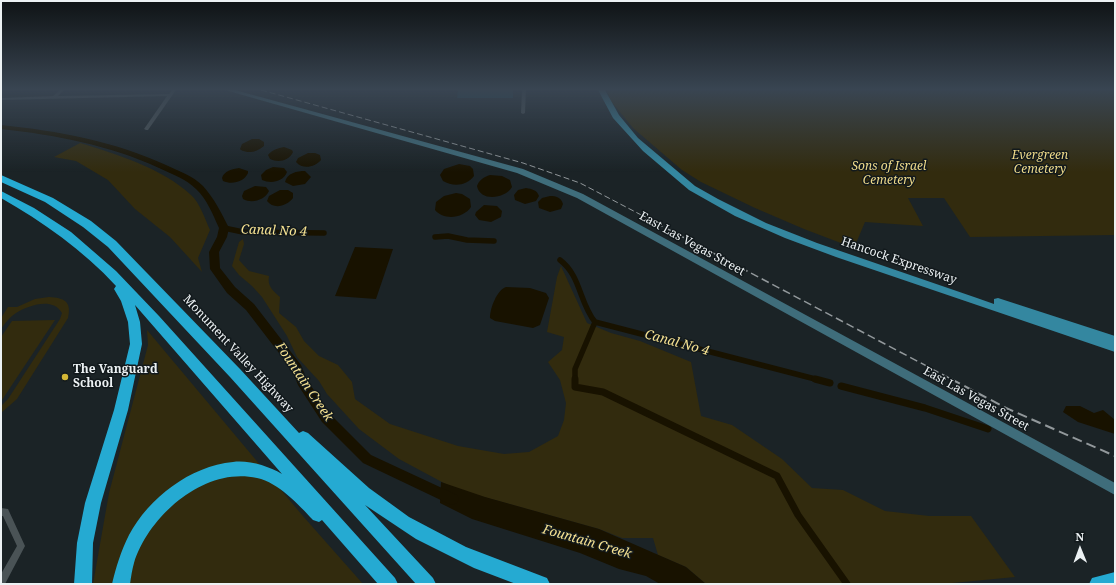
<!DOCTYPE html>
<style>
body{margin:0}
#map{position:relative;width:1116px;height:585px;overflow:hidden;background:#1b2326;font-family:"Noto Serif",serif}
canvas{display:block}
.frame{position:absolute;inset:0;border:2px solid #ecf1f3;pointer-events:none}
.north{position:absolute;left:1060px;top:529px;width:40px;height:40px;-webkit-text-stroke:3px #12191c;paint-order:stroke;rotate:359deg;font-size:11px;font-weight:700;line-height:16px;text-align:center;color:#ecf1f3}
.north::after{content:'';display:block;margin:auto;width:14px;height:18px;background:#ecf1f3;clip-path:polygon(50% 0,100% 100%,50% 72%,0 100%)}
</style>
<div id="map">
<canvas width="1116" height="585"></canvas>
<div class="frame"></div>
<div class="north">N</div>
</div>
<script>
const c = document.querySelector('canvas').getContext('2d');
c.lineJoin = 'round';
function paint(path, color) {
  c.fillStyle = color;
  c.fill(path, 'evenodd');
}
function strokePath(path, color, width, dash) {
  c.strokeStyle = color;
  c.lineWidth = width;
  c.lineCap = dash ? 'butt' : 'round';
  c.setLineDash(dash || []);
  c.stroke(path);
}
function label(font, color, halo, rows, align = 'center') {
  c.font = font + ' "Noto Serif",serif';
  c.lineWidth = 3;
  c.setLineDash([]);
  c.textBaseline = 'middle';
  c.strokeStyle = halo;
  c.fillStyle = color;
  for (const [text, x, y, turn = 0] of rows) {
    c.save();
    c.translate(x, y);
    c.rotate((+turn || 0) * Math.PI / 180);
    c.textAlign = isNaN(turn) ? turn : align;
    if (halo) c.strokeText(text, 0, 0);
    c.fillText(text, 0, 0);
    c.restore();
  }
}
paint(new Path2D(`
 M607,90h508v145l-145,2 -26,-39h-36l15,28 -58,-4 -11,26 -50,-19 -49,-21 -54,-26 -19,-12 -49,-42 -23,-28z
 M80,143c36,11 82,25 111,52 9,8 14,24 19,35l-12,28 4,14 -32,-35 -35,-28 -27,-29 -32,-19 -22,-4z
 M243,239l1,5 -5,16 10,11 20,5c-2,10 4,15 11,21l-1,16 17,14 8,14 15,15 19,9 14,17 3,17 35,25 68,22 46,8 25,-2 29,-16 6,-16 2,-17 -6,-23 -12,-18 14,-12 2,-13 -17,-5 10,-55 4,-11 26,57 24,10 29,8 51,21 10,54 31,9 50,34 30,29 31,2 42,21 44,5h42l44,61 -73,7h-236l-20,-17 -28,-12 -5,-17h-31l-23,-9 -144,-40 -56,-30 -40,-30 -32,-35 -8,-13 -22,-24 -10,-21 -25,-39 -10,-11 -13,-11 -7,-9 7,-24z
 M49,297c15,1 23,4 19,21l-51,81 -16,14v-7l7,-7 52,-80 2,-6c-9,-16 -33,-8 -46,0 -6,4 -11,10 -15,16v-11l7,-11h9l18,-8z
 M55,320l-53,80h-1v-63l11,-16z
 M147,330l155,185 61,69h-270l16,-91 39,-148z`), '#322b0e');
paint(new Path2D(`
 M252,139h7l5,3v4c-7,6 -15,8 -23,4l-1,-1 2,-5z
 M284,147l8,3 1,2c-4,9 -15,11 -23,7l-2,-4c4,-5 10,-7 16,-8z
 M308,153h7l5,2 1,5c-6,7 -18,10 -25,2l2,-4z
 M459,164l11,2 3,3 1,7c-7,10 -21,11 -31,5l-3,-6 4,-6z
 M273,167l11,1 3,4c-4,10 -16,12 -25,8l-1,-5 5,-5z
 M239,168l9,3v2c-4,9 -16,12 -25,8l-1,-3c2,-7 10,-9 17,-10z
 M305,171l6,6 -6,7 -12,2 -8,-4c2,-9 12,-11 20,-11z
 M490,175l12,1 8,4 2,7c-7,12 -32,15 -35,-1 2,-6 7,-9 13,-11z
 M255,186l11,1 3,4c-4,9 -17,13 -26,8l-1,-3 2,-5z
 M526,188c6,1 11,2 13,8l-3,5 -11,3 -10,-4 -1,-5 4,-5z
 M280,190h8l5,3v5c-6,8 -19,12 -26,3l2,-5z
 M456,193l6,1 8,5 1,8c-7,11 -27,14 -36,3l1,-8 8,-6z
 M550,196c6,0 11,1 13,8l-2,5 -11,3 -11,-4 -1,-6 4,-4z
 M484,205l13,1 5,5 -1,6 -10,5 -12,-2 -4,-5 1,-3z
 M355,247l38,2 -17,50 -41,-3z
 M506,287l24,1 16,5 3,5 -9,27 -7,3 -38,-7 -5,-3c0,-10 7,-28 16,-31z
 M1066,406h14l14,7 9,-3 12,10v14l-37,-12 -15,-10z
 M441,482l44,15 114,32 87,38 20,17h-46l-14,-8 -27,-7 -39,-16 -108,-34 -32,-16z`), '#181200');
strokePath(new Path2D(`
 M224,228l19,4 81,1
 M435,237l13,-1 19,4 27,1
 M560,260c21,16 19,42 35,62l224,58
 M575,380v-11l20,-47`), '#181200', 5.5);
strokePath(new Path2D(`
 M575,379v8l28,5 174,84 21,39 49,69
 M815,379l15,4
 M841,386l84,22 63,21`), '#181200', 7);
paint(new Path2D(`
 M1,125c57,6 113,16 165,40 13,6 27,11 37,21 11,12 19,28 26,42l-2,9 -8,15 1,16 15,19 19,17 47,61 6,15 23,34 41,41 86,40 2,4 -2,4 -5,2 -5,-2 -84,-40 -41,-41 -24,-37 -6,-15 -46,-60 -19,-17 -17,-24 -1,-17 8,-15 2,-9c-6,-13 -12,-29 -23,-39 -10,-10 -24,-15 -37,-21 -50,-23 -103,-33 -158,-39z`), '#181200');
paint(new Path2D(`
 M458,90h55v8h-56z`), '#124353');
paint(new Path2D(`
 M60,90h4l-6,6 111,-2 3,-4h4l-28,40h-2l-2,-1 23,-33 -166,4v-2l52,-2z
 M522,90h4l-1,23 -2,1 -2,-1z
 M1,508l7,1 17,37 -20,38h-4v-10l16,-28 -14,-30h-2z`), '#4a5356');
paint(new Path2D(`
 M225,90h10l288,79 60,25 532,289v12l-538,-297 -60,-25z`), '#3f6d7b');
paint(new Path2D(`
 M598,90h7l14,25 19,23 57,48 23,13 48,24 51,20 160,55 17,6v-5l4,-1 117,38v16l-279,-95 -51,-19 -50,-22 -46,-26 -46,-39 -30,-33z`), '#3487a0');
paint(new Path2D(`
 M1,175l52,23 38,23 25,20 124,128 59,64 4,-2 5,2 61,55 40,29 57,30 81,31 3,6h-34l-42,-16 -58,-29 -51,-34 68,73 3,6h-20l-186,-207 -122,-130 -25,-20 -38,-25 -44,-20z
 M1,191l33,17 37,24 45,39 43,45 236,262 3,6h-20l-56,-64 -3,2 -6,-2c-15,-16 -34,-37 -56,-42 -52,-12 -108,37 -123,85 -2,7 -3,14 -4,21h-18c4,-17 9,-33 17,-49 20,-37 61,-69 104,-73 16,-2 35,4 49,12l-147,-169 5,17 2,22 -14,66 -27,93 -8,40 -1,41h-18l3,-41 8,-40 29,-93 16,-66 -2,-22 -7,-21 -7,-12 2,-3c-33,-36 -73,-64 -115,-88z
 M1115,572v12h-26l3,-6z`), '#25aad2');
strokePath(new Path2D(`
 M261,90l262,73 57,20 67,35`), '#92989b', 1, [6, 3]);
strokePath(new Path2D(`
 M645,217l308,163`), '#92989b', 1.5, [8, 4]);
strokePath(new Path2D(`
 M951,379l55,29 109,48`), '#92989b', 2, [10, 5]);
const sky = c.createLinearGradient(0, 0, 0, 172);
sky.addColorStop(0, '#0f1315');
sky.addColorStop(0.52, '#394552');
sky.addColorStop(1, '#39455200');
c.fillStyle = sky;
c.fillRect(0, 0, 1116, 172);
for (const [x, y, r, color] of [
 [65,377,4,"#d3b635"]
]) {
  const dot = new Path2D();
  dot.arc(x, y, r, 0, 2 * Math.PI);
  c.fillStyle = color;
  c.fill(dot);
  strokePath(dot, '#12191c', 1.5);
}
label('italic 12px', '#eeda8a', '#12191c', [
 ["Evergreen",1040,156],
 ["Cemetery",1040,170],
 ["Sons of Israel",889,167],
 ["Cemetery",889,181]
]);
label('12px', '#ecf1f3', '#12191c', [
 ["East Las Vegas Street",692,244,29],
 ["Hancock Expressway",899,261,19],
 ["Monument Valley Highway",238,354,47],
 ["East Las Vegas Street",976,399,29]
]);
label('bold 12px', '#ecf1f3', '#12191c', [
 ["The Vanguard",73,370],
 ["School",73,384]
], 'left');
label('italic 13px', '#f6e292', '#12191c', [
 ["Canal No 4",274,231,2],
 ["Canal No 4",677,343,15],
 ["Fountain Creek",304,382,56],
 ["Fountain Creek",587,542,16]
]);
</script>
